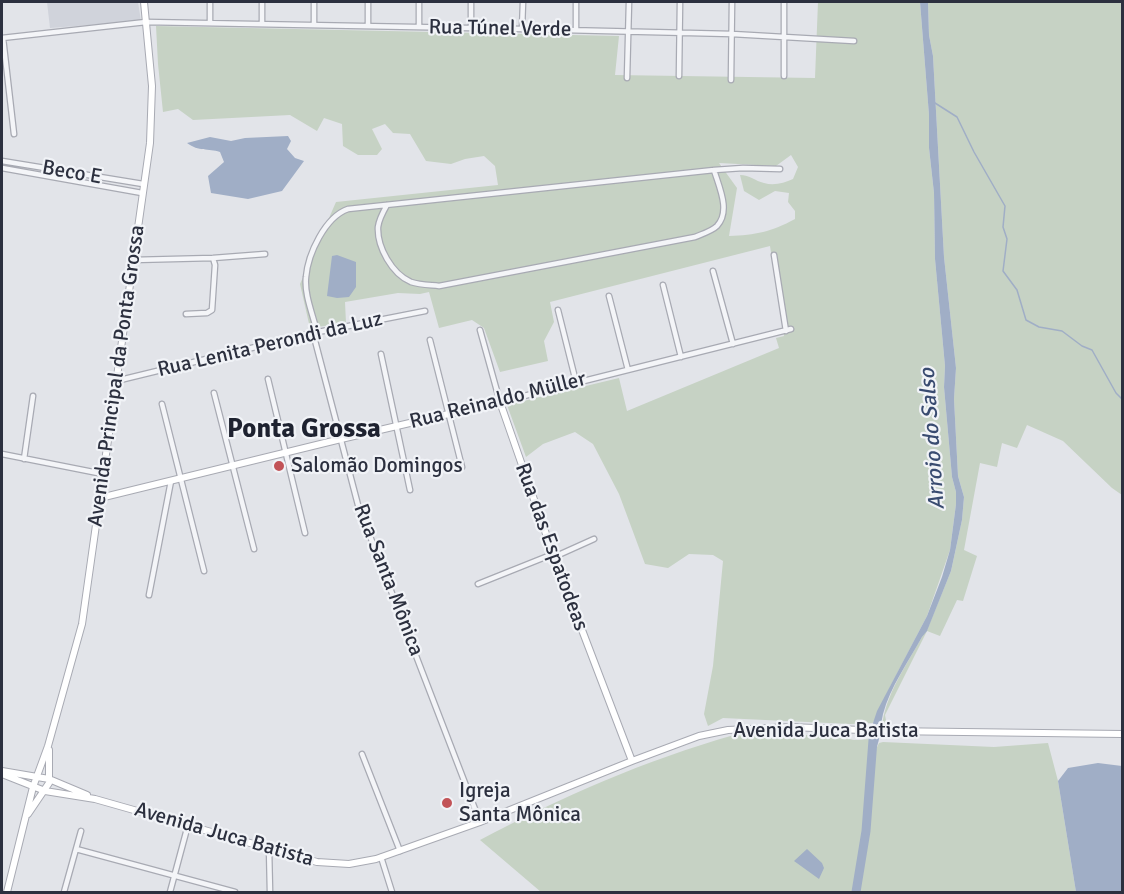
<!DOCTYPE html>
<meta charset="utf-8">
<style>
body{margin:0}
#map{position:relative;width:1124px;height:894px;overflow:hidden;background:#e2e4e9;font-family:Signika,sans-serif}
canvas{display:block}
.frame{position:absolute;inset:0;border:3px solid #2c303f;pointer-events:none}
</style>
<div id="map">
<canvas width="1124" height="894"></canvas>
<div class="frame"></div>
</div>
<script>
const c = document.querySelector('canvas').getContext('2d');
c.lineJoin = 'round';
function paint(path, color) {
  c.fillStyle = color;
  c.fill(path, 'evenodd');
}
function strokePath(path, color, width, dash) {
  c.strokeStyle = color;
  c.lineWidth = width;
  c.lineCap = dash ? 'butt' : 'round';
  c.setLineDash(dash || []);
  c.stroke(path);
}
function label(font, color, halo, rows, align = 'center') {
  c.font = font + ' Signika,sans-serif';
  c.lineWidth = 4.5;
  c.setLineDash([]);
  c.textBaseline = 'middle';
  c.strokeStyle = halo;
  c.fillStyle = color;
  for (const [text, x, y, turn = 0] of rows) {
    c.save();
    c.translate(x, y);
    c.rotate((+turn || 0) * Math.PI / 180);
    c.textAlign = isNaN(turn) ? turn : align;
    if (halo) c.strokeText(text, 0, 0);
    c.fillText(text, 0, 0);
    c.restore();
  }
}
paint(new Path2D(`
 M47,2h91l3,19 -91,7z`), '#d0d3db');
paint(new Path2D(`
 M818,2h102l9,113v33l5,45 1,66 10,107 -1,21 8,90 4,15v12l-6,46 -23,66 -36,69 -18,38 -23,1 -127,-6 -15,8 -4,-12 9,-48 10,-105 -10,-6 -24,-1 -21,14 -23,-4 -26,-70 -26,-50 -18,-12 -32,12 -17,13 -19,-52 112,-27 8,33 152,-63 -3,-10 8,-2 -14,-90 -220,56 4,20 -10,19 4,20 -48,11 -16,-44 -12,-8 -33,8 -10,-36 -9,2 -22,-1 -53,9 1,21 -36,5 -10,-44 36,-82 162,-17 -3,-19 -11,-10 -19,3 -14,5 -25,-3 -16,-27 -17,-1 -8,-9 -13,5 10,20 -5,6h-19l-15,-9 -1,-22 -18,-6 -7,13 -27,-16 -97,5 -15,-11 -15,3 -5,-48 -2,-38 463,10 -4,39 200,3zM791,155l7,12 -5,12c-9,4 -19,7 -29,4 -9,-2 -14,-8 -24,-8l4,16 15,9 16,-9 14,2 -1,9 7,9v8c-24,13 -39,16 -66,17l8,-48 -18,-25 57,3z
 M928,2h194v493l-10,-7 -49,-47 -36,-16 -10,23 -15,-5 -5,24 -17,-4 -16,87 13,6 -14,45 -6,-1 -17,36 -13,-5 -42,84 2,11 -5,1c3,-32 25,-63 40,-90l5,-7 24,-59 11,-51 2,-23 -6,-21 -4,-77 2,-31 -12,-111 -11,-201 -4,-21z
 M734,735h96l24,5 17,-1 -1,8 5,4 4,-8 4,-1 111,5 54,-4 10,38 18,111h-535l-61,-52c81,-43 166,-80 254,-105z`), '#c6d2c4');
paint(new Path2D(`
 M920,2h8l1,33 4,21 11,201 12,111 -2,31 4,77 6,21 -2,23 -11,51 -24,60 -5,6c-13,24 -32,50 -39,77 -3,13 -2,25 -8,37l-5,-4 3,-24 4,-12 50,-95 15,-39 8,-27 6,-46v-12l-4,-15 -8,-90 1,-21 -10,-107 -1,-66 -5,-45v-33z
 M288,136l3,5 -4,8 8,9 9,3 -22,30 -34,8 -37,-6 -3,-17 16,-14 -4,-10c-12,-4 -21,0 -33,-9l23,-6 21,4 14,-3z
 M337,255l19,7v25l-7,10 -12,1 -10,-2 5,-40z
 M1098,763l24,3v126h-46l-18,-111 10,-13z
 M807,849l15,14 2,5 -5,11 -25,-18z`), '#a0aec6');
strokePath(new Path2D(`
 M935,103l22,14 17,35 31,54 -2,21 4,12 -4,32 14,19 9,30 13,7 23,4 20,15 10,4 24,43 6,6`), '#a0aec6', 1.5);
strokePath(new Path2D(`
 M856,892l10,-61 7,-91`), '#a0aec6', 9);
const street = new Path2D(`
 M210,23v-21
 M262,24v-22
 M314,25v-23
 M368,26v-24
 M419,27v-25
 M471,28v-26
 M522,29l1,-27
 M576,30v-28
 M2,38l144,-16 376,7 210,5 122,7
 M3,38l11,96
 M679,76l1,-74
 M784,76v-74
 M627,78l2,-76
 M731,80l1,-78
 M2,161l141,23
 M2,168l140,25
 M387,205c-4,7 -8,14 -9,22 -1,20 14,47 33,55 9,3 19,3 28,4l256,-49c7,-3 17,-6 22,-11 14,-15 2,-39 -3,-56
 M774,255l12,76
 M133,260l80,-2 52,-4
 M713,271l20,73
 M663,285l18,72
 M609,296l19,74
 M558,310l18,72
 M186,314l21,-1 5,-3 3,-45 -2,-7
 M480,330l20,72 291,-73
 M317,332c-4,-17 -13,-38 -11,-55 2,-23 19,-60 42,-68l366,-39 29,-2 37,1
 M313,333l45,172 122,317
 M430,340l32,127
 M381,354l29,136
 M268,379l37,154
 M116,381l197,-48 112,-22
 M214,393l40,156
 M162,404l42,167
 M2,454l101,20
 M24,459l9,-63
 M554,557l40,-18
 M478,584l75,-30
 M149,595l22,-114
 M362,754l38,97
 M269,848l1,44
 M76,849l159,43
 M381,857l11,35
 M64,892l17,-61
 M170,892l18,-67`);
const secondary = new Path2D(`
 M100,498l241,-59 159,-37 53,152 79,207
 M2,771l47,8 38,16
 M2,774l43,17 50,8 222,63 32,2 27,-5 104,-37 152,-61 67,-25 29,-6 63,-3 93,4 238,3
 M28,814l21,-31v-33
 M7,892l26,-105 15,-41 34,-122 68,-481 2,-57 -8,-84`);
strokePath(street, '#a8aab3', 7);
strokePath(secondary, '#a8aab3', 8);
strokePath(street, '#f4f5f8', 4.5);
strokePath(secondary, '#fff', 6);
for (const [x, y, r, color] of [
 [279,466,6,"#c25357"],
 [447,803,6,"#c25357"]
]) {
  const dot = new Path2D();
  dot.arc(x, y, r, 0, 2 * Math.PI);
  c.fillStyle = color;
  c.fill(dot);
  strokePath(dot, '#f1f3f7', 2);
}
label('21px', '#2c303f', '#f1f3f7', [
 ["Rua Túnel Verde",500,29,1],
 ["Beco E",72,173,10],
 ["Rua Lenita Perondi da Luz",270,345,-13],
 ["Avenida Principal da Ponta Grossa",117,376,-82],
 ["Rua Reinaldo Müller",498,401,-14],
 ["Rua das Espatodeas",551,547,70],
 ["Rua Santa Mônica",388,580,69],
 ["Avenida Juca Batista",826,731],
 ["Avenida Juca Batista",224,835,16]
]);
label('21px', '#2c303f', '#f1f3f7', [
 ["Salomão Domingos",291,466],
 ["Igreja",459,791],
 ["Santa Mônica",459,815]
], 'left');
label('italic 22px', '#394b70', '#f1f3f7', [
 ["Arroio do Salso",933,439,-94]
]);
label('bold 27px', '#1e2230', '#f1f3f7', [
 ["Ponta Grossa",304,430]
]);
</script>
